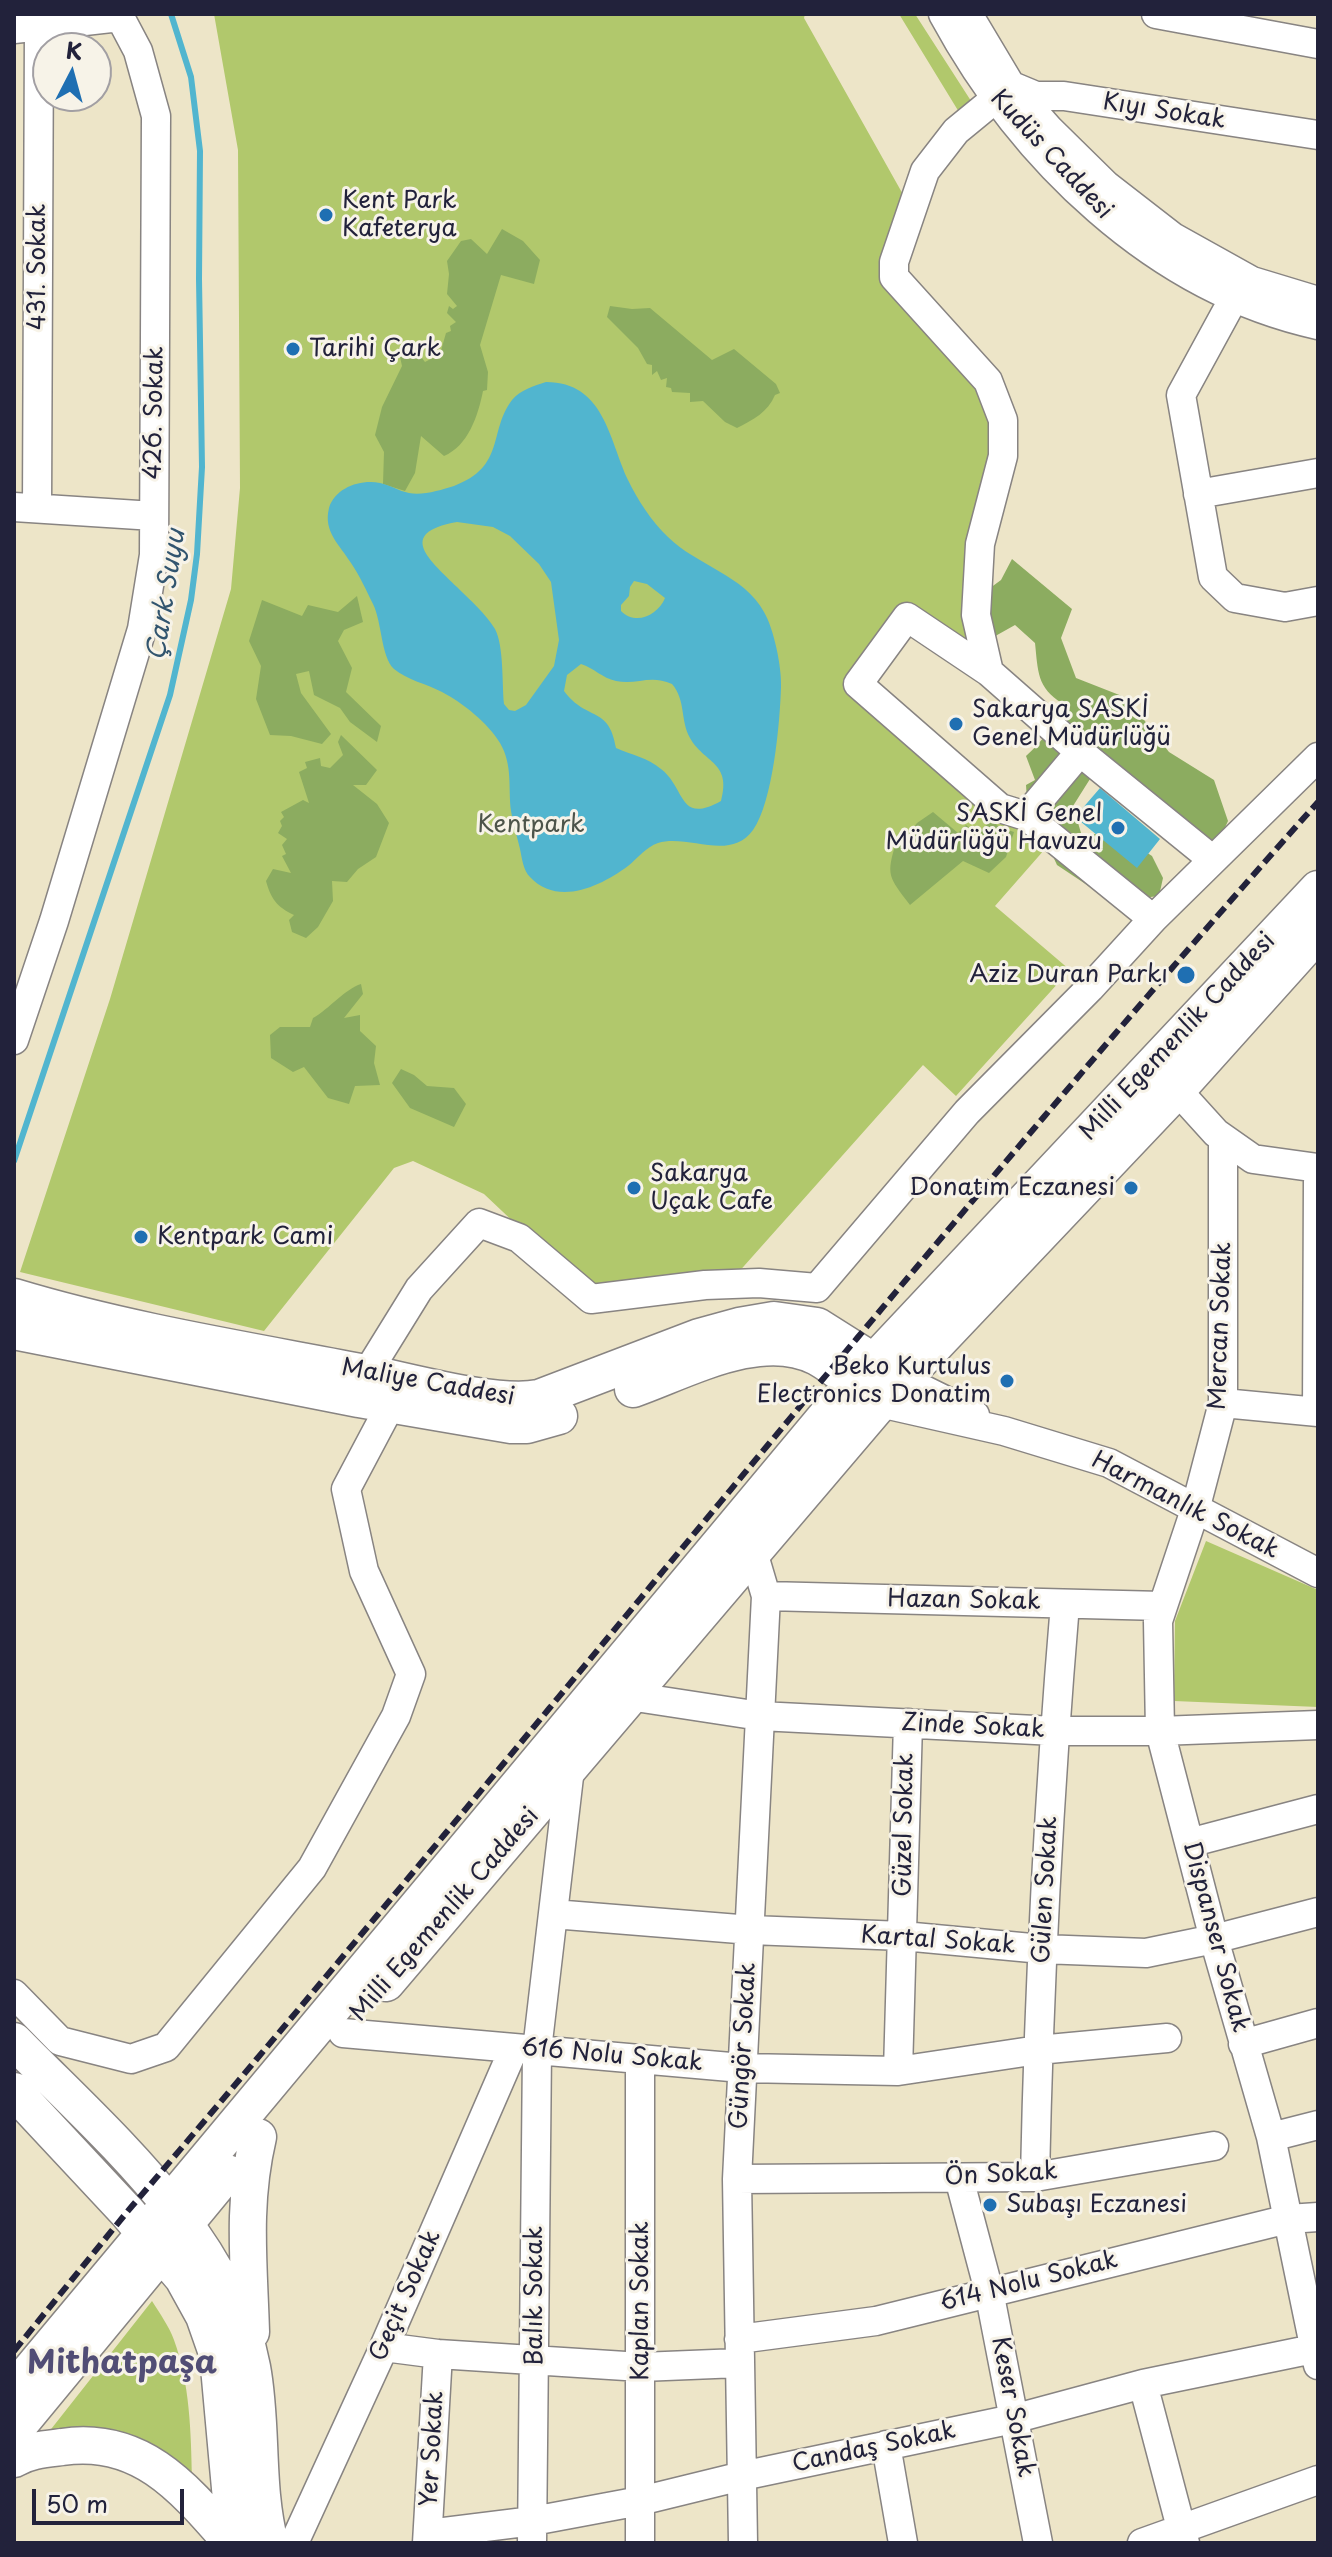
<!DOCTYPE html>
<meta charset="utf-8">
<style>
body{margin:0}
#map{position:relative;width:1332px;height:2557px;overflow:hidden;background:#ede5c8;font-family:"Playpen Sans",sans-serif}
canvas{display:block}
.frame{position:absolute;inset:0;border:16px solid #22223b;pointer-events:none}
.north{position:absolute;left:32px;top:32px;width:80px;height:80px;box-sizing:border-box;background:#f7f3e8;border:2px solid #a29fa3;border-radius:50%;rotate:6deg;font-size:22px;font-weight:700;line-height:32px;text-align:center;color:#22223b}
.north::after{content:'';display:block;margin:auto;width:28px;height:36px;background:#1f6fb2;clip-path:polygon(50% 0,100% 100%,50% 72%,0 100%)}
.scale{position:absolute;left:32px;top:2489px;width:152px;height:36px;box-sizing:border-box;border:4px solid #22223b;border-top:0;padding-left:10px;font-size:24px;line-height:28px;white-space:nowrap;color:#22223b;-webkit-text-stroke:6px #f7f3e8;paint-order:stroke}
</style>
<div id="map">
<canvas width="1332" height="2557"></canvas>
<div class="frame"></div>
<div class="north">K</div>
<div class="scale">50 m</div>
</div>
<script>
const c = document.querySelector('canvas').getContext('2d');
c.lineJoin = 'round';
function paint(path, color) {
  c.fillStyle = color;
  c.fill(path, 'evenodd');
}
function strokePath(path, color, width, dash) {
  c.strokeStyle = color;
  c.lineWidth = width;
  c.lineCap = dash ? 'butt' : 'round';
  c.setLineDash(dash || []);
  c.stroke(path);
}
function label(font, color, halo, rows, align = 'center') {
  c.font = font + ' "Playpen Sans",sans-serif';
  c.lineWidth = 6;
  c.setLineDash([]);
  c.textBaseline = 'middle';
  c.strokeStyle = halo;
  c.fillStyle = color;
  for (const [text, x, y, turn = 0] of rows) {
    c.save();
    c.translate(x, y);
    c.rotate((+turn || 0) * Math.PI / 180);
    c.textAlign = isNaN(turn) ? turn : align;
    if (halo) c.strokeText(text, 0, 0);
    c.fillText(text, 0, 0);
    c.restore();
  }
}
paint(new Path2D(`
 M214,14h591l-1,4 101,180 -11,64 109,158 -23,124 9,128 -82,-55 -49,68 187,164 -50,57 75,64 -114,126 -33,-31 -195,219 -134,14 -110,-104 -71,-33 -19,7 -130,163 -244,-59 90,-273 121,-410 9,-101 -2,-338z
 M899,14h16l58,90 -11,13z
 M1206,1541l112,49v117l-144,-6 1,-80z
 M152,2301c8,13 17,25 22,39 16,44 17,92 18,138l-144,-45z`), '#b1c86c');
paint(new Path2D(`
 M502,229l21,12 17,19 -6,24 -33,-9 -21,70 8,27 -1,18 -4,1c-5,25 -15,55 -39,65l-23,-20 -6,37 -10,18 -22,-7 1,-32 -9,-17 7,-28 20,-41 -4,-18 17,1 10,13 15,-8 6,-21 5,-2 -1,-5 6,-4 -9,-9 2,-7 4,3 4,-3 -10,-12 2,-20 -2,-13 14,-20 10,-2 16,15z
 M610,306l22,3 18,-1 62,52 22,-11 42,35 4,9 -5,2c-7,17 -22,25 -38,33l-12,-6 -22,-21 -13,1v-9l-18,-1 -1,-4 -5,-1 1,-9 -6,2 -4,-9 -5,4v-10l-5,-1 -9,-16 -31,-31z
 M1012,559l60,50 -11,29 15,40 51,20 42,54 45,28 14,41 -13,28 -100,-76 -25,6 -17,27 11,37 9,-9 29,2 30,20 11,22 -4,18 -17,2 -43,-5 -42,-28 -30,-65 -1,-15 9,-5 -9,-24c17,-15 28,-31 36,-53 -25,-15 -24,-32 -27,-60l-20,-18 -25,14 -8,-45 19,-14z
 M357,596l6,26 -19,8 -6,11 14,27 -6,24 35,34 -4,16 -27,-20 -10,-14 -26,-13 -5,-24 -13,3 5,19 30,41 -9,10 -31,-8 -21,-1 -14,-36 5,-33 -12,-25 13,-41 40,16 6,-11 30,7z
 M341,735l36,35 -11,15h-13l24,19 12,19 -13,34 -18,12 -11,13 -15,-1 1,20 -15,26 -12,11 -14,-6 -3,-12 5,-5c-17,-8 -23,-16 -28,-34l7,-12 18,4 -9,-17 4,-2 -4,-9 5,-6 -9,-6 4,-7 -2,-5 4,-4 -3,-5 22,-12 6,3 -10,-31 8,-4 -2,-6 15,-4 1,8 9,2 13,-13 -5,-13z
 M933,812l25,21 8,-8 11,9 15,-14 7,7 15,5 -8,25 -17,16 -26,-12 -53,44c-21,-28 -25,-29 -13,-65h7l13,-17z
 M361,984l2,10 -19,24 16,-3v16l16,15 -2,17 6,22 -25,1 -6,18 -21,-6 -24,-31 -11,5 -22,-14 -1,-23 10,-8h30l3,-9c16,-9 32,-29 48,-34z
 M401,1069l13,6 13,11 27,2 12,16 -12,23 -44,-19 -18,-25z`), '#8cac60');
paint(new Path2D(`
 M546,382c58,0 63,57 82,98 9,19 24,42 40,57 28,28 76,38 96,75 10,17 18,56 17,75 -1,35 -8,115 -28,143 -23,32 -64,4 -95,13 -12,4 -20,15 -30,23 -27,20 -70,41 -98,11 -7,-7 -8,-19 -10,-28 -3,-13 -7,-25 -9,-38 -3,-23 2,-46 -11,-68 -12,-20 -37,-40 -58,-51 -15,-8 -35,-12 -48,-23 -13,-12 -12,-47 -21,-65 -7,-14 -13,-28 -22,-41 -11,-18 -28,-31 -22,-55 6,-20 31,-29 51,-25 10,2 19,8 29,10 13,3 32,-3 45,-7 52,-20 34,-54 58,-86 8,-10 22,-14 34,-18zM457,522l36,5 17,9 29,28 12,18 8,58 -5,26 -28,39 -11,6 -6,-1 -5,-6c-2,-20 0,-58 -9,-75 -9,-15 -25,-29 -38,-42 -25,-25 -63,-54 0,-65zM634,581l13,3 18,14c-7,17 -29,28 -44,13v-6l8,-9 1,-9zM581,664c13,4 21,14 35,17 22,4 34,-7 56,3 14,16 8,36 18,54 14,25 42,24 31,63 -43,24 -35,-13 -60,-32 -13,-11 -29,-14 -45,-21 -7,-43 -29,-26 -52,-57l3,-16z
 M1100,788l60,51 -23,29 -62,-51z`), '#51b5cf');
strokePath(new Path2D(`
 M14,1161l156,-466 21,-95 6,-46 5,-87 -3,-188 1,-128 -9,-74 -20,-63`), '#51b5cf', 6);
const minor = new Path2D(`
 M943,14c78,144 211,275 375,311
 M968,14l43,72 38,43 57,56 67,52 79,44 66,20
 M1156,14l162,30
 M14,29l106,-12
 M1012,86l24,10h28l254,39
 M1235,296l-54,99 32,182 22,21 50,9 33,-6
 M1198,494l120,-21
 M14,507l140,9
 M37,508l2,-482
 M989,672l-13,-57 4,-71 23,-88v-36l-15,-39 -94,-104v-15l31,-91 31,-40 39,-32
 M1026,816l-26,-8 -142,-124 49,-67 82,55 91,80
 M1153,919l-127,-103 54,-64 133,108
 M14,1040l40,-119 88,-292 12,-74 2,-439 -18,-65 -18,-34 -4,-3
 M1177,1090l39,43 37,26 65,9
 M1223,1138v265l-28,107 -37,111 2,110 54,208 57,198 47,228
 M367,1373l52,-84 60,-66 40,15 72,61 114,-14 54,-2 58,5 150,-176 123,-124 63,-69 165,-162
 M902,1379l73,36
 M880,1403l124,28 105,32 209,110
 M1223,1403l95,9
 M1317,1412l1,-234
 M766,1596l396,10
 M629,1696l131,20 295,15h105l158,-6
 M1189,1843l129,-34
 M553,1914l198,16 152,6 139,13 104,4 68,-14 104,-27
 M14,1994l46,47 71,18 35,-12 146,-179 84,-152 15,-42 -47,-103 -18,-82 53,-100
 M343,2033l399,35 156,3 140,-21 129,-12
 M1243,2044l75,-21
 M898,2071l10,-348
 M1271,2137l47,-12
 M1035,2177c4,-192 14,-383 30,-573
 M959,2178l30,113 49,252
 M737,2179l298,-2 179,-31
 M739,2339l137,-18 412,-102 30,-2
 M384,2347l54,7 203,13 98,-4
 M1143,2384l42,159
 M886,2445l17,98
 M428,2534l105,-13 107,-20 102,-25 271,-57 130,-35 175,-36
 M294,2543l90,-196 130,-299
 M427,2543l11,-189
 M532,2543l5,-493 33,-282
 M640,2543v-484
 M743,2543l-6,-364 29,-583 -13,-44
 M1142,2543l176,-63`);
const major = new Path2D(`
 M14,1297c116,35 238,54 357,77 44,9 126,32 168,24l160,-61 40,-11 35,-6 43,6 76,48
 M14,1331l345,68 152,26h16l32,-9
 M633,1389c54,-19 128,-61 184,-32 19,10 37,28 55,40
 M386,1983l494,-580 297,-313 141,-157
 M14,2041c89,91 213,195 238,326 11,58 3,119 18,176
 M14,2091l113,121 56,66 21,38 14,40 17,187
 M251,2332c-2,-69 -9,-127 7,-195
 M14,2390l839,-1006 465,-495
 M14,2431l213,-258
 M14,2459c15,-9 31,-10 48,-12 79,-12 123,42 170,96`);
strokePath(minor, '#888482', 31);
strokePath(major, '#888482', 39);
strokePath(minor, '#fff', 28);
strokePath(major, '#fff', 36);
strokePath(new Path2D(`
 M14,2351l113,-139c400,-468 782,-951 1191,-1410`), '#22223b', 6, [12, 6]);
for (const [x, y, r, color] of [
 [326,215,8,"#1f6fb2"],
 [293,349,8,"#1f6fb2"],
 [956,724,8,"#1f6fb2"],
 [1118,828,8,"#1f6fb2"],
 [1186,975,10,"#1f6fb2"],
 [634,1188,8,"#1f6fb2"],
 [1131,1188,8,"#1f6fb2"],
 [141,1237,8,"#1f6fb2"],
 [1007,1381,8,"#1f6fb2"],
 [990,2205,8,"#1f6fb2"]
]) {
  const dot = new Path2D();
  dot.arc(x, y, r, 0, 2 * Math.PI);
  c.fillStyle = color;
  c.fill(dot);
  strokePath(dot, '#f7f3e8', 3);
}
label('24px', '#22223b', '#f7f3e8', [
 ["Kıyı Sokak",1164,112,9],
 ["Kudüs Caddesi",1051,155,47],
 ["431. Sokak",38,267,-90],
 ["426. Sokak",155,413,-89],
 ["Milli Egemenlik Caddesi",1178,1037,-47],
 ["Mercan Sokak",1221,1326,-88],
 ["Maliye Caddesi",428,1383,10],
 ["Harmanlık Sokak",1185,1506,27],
 ["Hazan Sokak",964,1601,1],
 ["Zinde Sokak",973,1727,3],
 ["Güzel Sokak",905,1825,-89],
 ["Gülen Sokak",1046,1890,-87],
 ["Milli Egemenlik Caddesi",445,1915,-49],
 ["Dispanser Sokak",1215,1937,75],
 ["Kartal Sokak",938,1941,4],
 ["Güngör Sokak",744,2046,-87],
 ["616 Nolu Sokak",612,2056,5],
 ["Ön Sokak",1001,2175,-3],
 ["614 Nolu Sokak",1029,2282,-14],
 ["Geçit Sokak",406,2296,-66],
 ["Balık Sokak",535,2296,-90],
 ["Kaplan Sokak",641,2301,-90],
 ["Keser Sokak",1012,2407,79],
 ["Candaş Sokak",874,2448,-12],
 ["Yer Sokak",433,2449,-87]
]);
label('24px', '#22223b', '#f7f3e8', [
 ["Kent Park",342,201],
 ["Kafeterya",342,229],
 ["Tarihi Çark",309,349],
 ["Sakarya SASKİ",972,710],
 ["Genel Müdürlüğü",972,738],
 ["SASKİ Genel",1102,814,"right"],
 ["Müdürlüğü Havuzu",1102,842,"right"],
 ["Aziz Duran Parkı",1168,975,"right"],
 ["Sakarya",650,1174],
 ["Uçak Cafe",650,1202],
 ["Donatım Eczanesi",1115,1188,"right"],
 ["Kentpark Cami",157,1237],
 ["Beko Kurtulus",991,1367,"right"],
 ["Electronics Donatim",991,1395,"right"],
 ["Subaşı Eczanesi",1006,2205]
], 'left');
label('24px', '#4d544a', '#f7f3e8', [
 ["Kentpark",531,825]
]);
label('italic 26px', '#32556f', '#f7f3e8', [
 ["Çark Suyu",167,595,-81]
]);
label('bold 32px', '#514d75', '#f7f3e8', [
 ["Mithatpaşa",122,2364]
]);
</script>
